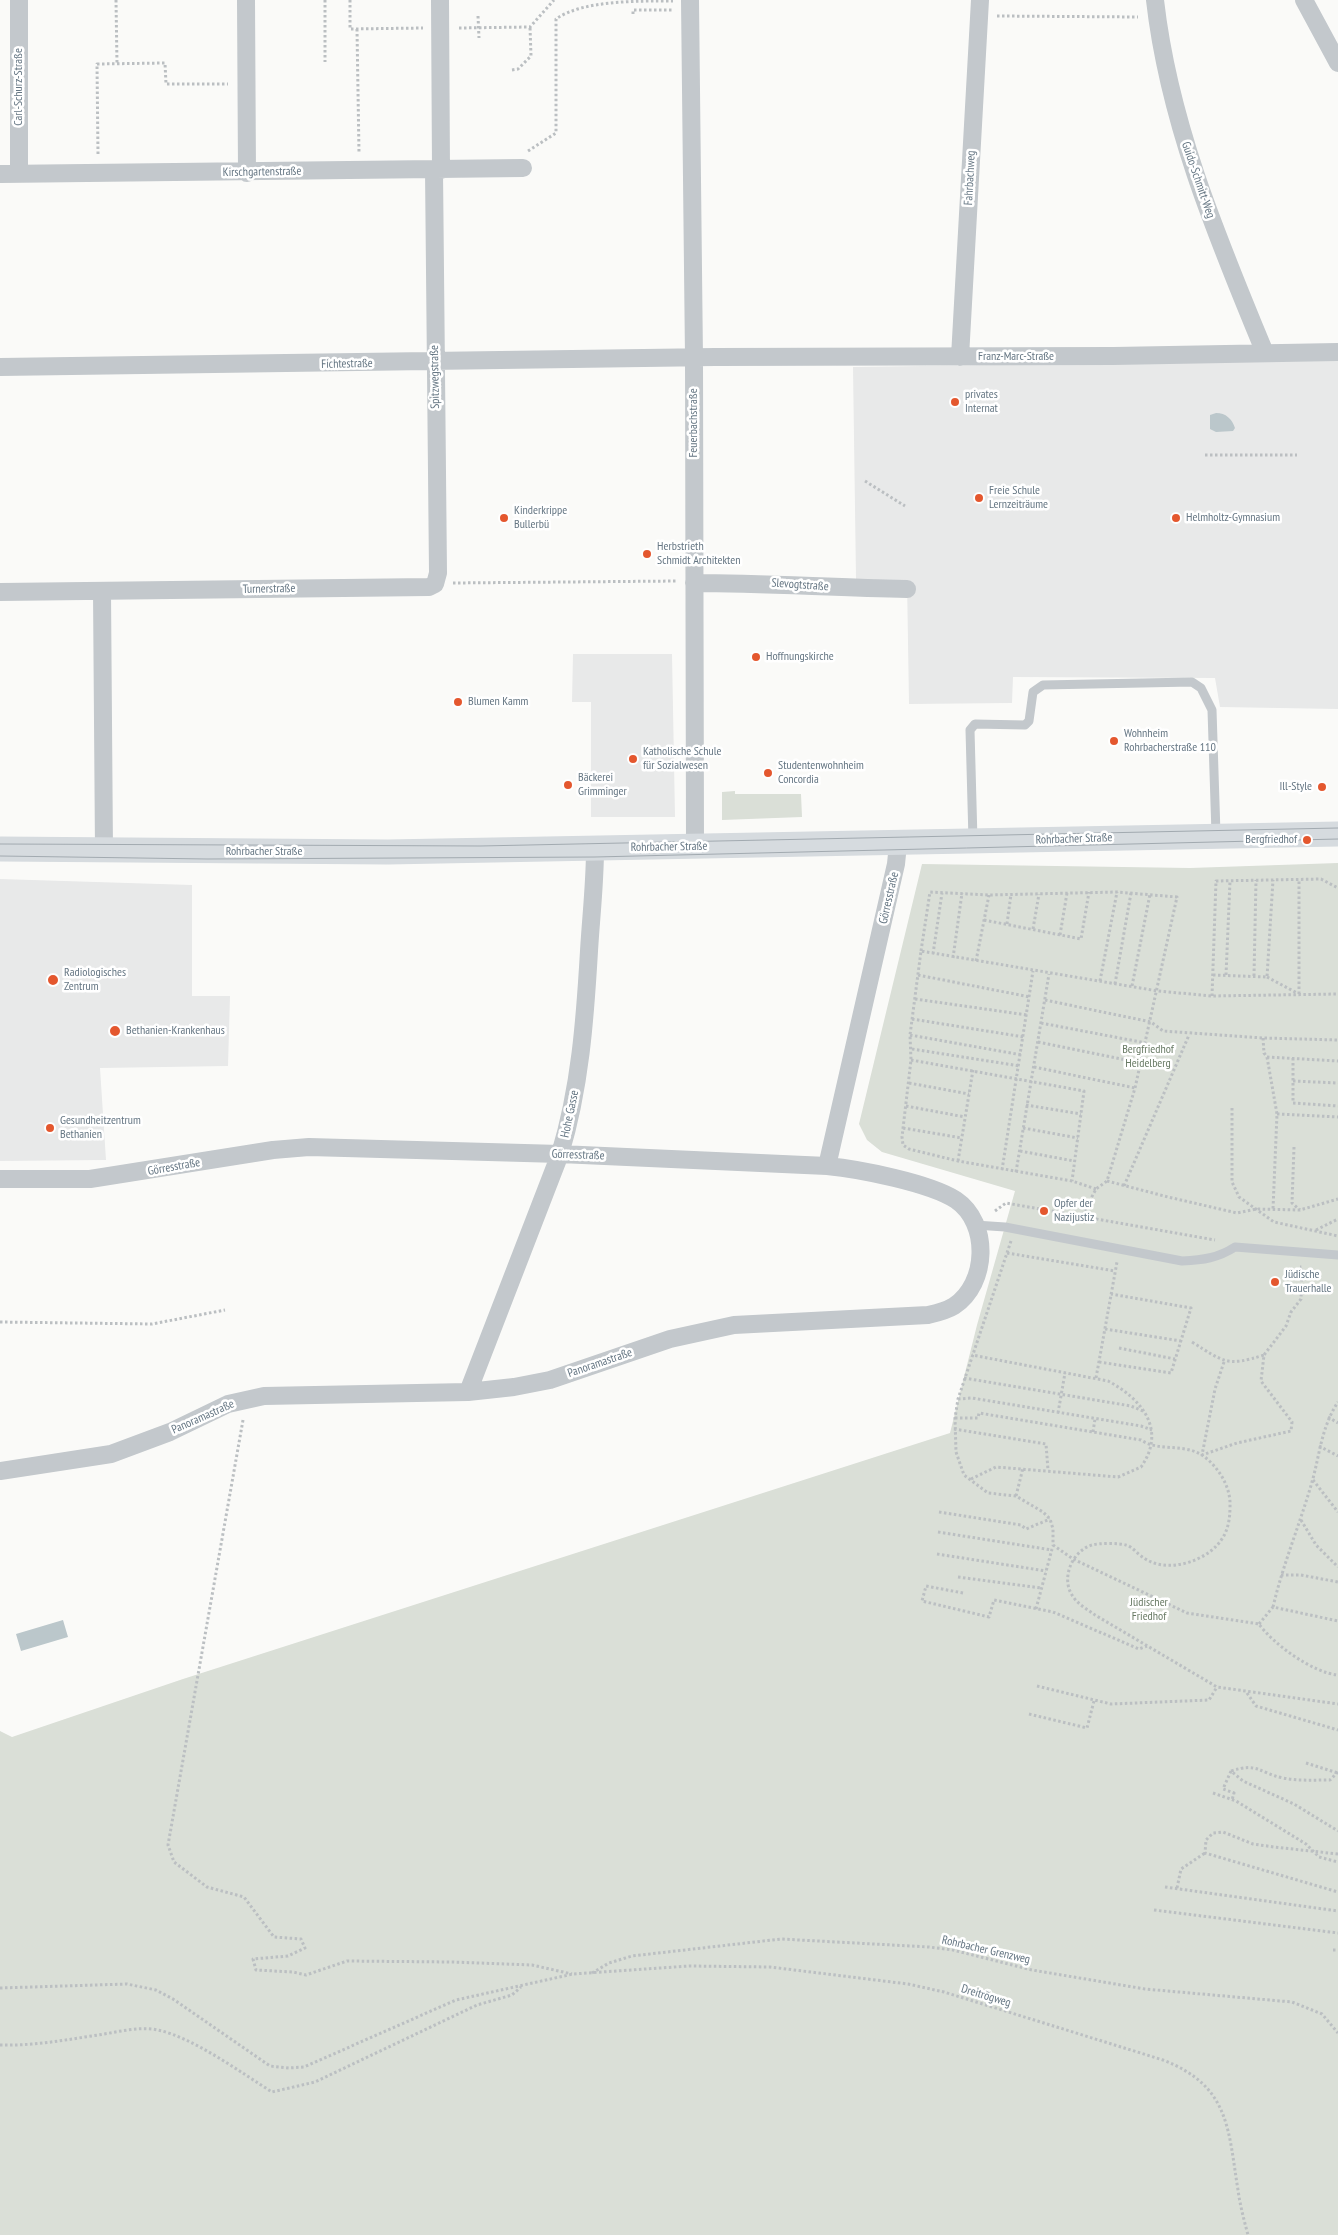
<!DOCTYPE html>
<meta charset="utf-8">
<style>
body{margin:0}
canvas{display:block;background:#fafaf8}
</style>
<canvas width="1338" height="2235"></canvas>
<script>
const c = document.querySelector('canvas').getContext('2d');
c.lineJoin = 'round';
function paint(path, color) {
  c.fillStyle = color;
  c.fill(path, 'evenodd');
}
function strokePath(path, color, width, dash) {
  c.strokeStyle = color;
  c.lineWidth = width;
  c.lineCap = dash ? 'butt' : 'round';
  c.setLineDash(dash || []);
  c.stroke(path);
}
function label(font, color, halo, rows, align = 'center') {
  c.font = font + ' "PT Sans Narrow",sans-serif';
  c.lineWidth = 5;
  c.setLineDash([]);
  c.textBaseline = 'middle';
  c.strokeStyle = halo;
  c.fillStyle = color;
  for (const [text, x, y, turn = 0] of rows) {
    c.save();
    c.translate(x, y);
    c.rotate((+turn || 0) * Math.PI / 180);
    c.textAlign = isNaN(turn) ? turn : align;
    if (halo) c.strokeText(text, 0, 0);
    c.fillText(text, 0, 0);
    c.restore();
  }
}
paint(new Path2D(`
 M1338,360v349l-118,-2 -5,-29 -202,-1 -1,26 -103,1 -2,-124 -51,-1 -3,-212z
 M573,654h99l3,163h-84v-115h-19z
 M0,879l192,6v111h38l-2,70 -128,2 6,92 -106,1z`), '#e8e9e9');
paint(new Path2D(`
 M735,791v3h66l1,23 -80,3v-28z
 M1338,863v1372h-1338v-504l12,6 171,-58 767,-246 27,-108 38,-134 -133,-39 -15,-12 -8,-16 63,-260 268,4z`), '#dadfd7');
paint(new Path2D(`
 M1216,413c10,0 16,6 19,15l-2,3 -17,1 -6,-3v-14z
 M63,1620l5,17 -47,14 -5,-17z`), '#bbc7cb');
strokePath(new Path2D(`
 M116,0l1,64
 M325,0v62
 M350,0v29l73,-1
 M633,14v-4h39
 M478,16l1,22
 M997,16l141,1
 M459,28l71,-1 24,-27
 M357,29l2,124
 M512,70l6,-1 13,-13 -1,-29
 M528,151l28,-18v-114c27,-19 82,-18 117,-18
 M98,154l-1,-90 68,-1 1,21h62
 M1205,455h92
 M865,481l40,25
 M453,583l224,-2
 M984,920l97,19 8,-47
 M1007,924l4,-30
 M1033,929l6,-35
 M1060,935l7,-42
 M921,951l9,-59 59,3 128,-3 60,5 -42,191 -28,93 -11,8 -15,28
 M933,954l9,-61
 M953,958l9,-65
 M976,961l13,-66
 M918,975l112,22
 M1213,975l54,2 6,-97
 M1226,975l4,-94
 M1254,976l2,-96
 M1267,977l30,16
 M1100,981l17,-89
 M1115,984l16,-91
 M1132,986l18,-92
 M1299,994v-114
 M1212,996l4,-115 105,-2 17,9
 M915,999l112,16
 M1045,1000l106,22 12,9 100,7 75,2
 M912,1019l112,18
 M1041,1023l105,20
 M910,1035l112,20
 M1263,1038l1,15 3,4 71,4
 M1038,1042l103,21
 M912,1049l108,17
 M1267,1057l10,57 -4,95
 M1293,1058v45l45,3
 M911,1060l173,31 -12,90
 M1034,1067l101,21
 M1293,1081l45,2
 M909,1083l60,11
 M1026,1105l55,9
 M906,1106l59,11
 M1232,1108v74l7,15 35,25 64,14
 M1277,1114l61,3
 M903,1128l59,10
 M1023,1128l55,10
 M1294,1147l-2,56 8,7
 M1020,1151l54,10
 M958,1161l15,-91
 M1002,1170l31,-199
 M1016,1172l33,-198
 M1107,1181l61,16 69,16 19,-4 44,1 38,-11
 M1124,1186l65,-151
 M1096,1189l-24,-8 -114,-20 -49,-12 -6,-4 -1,-8 9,-77 -1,-25 11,-84 237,40 54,5 126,-2
 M995,1211l11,-8 209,37
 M1316,1230l22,-11
 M1011,1241l-53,158 -3,19 1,34 8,23 24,18 28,3 27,16 7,7 3,10v16l20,14 114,54 72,11c14,20 54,49 79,51
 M1007,1253l108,18
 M0,1322l152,2 73,-14
 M1105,1329l76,12
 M1192,1342c32,20 35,25 72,13
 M1119,1348l56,11
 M1099,1362l72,11 20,-65 -80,-14
 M1224,1362l-9,27 -13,66 35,-12 54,-12 1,-9 -31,-41 3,-26 22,-29 5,-14 10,-13 1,-32h-2
 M964,1378l167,28 14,6
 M1096,1378l21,-116
 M958,1399l14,-1 169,28 11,4
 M1058,1413l7,-40
 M1328,1417l10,6
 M955,1418h23l1,-5 162,27c18,12 41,3 61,15 16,11 29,32 28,51 0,19 -4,32 -18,44 -17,14 -48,22 -68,8 -6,-3 -12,-12 -18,-13 -7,-2 -27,-2 -34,0 -20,6 -31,33 -20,50 5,9 15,14 23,20l122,72 121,17
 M243,1420l-75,425 6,17 33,25 37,10 30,40 27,2 4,9 -17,8 -35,3 3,11 37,2 13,3 41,-14 105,1 80,3 40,9
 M954,1429l92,15 2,26
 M1093,1432l2,-13
 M1319,1446l19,10
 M971,1479l25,-12 122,10 23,-10c26,-37 1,-68 -33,-86l-136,-26
 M1313,1480l25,32
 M1016,1496l7,-28
 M939,1512l82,13 5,4 24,-10
 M1301,1520l15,25 22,22
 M938,1532l114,18
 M937,1554l109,17
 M1281,1575h20l37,7
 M958,1577l83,11
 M963,1593l-37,-7 -4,15 67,16 5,-17 59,12 86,37 8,-3
 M1273,1607c10,-43 27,-83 39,-125 8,-28 9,-54 26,-80
 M1036,1609l16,-60
 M1259,1624l14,-17 65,14
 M1037,1686l74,18 98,-4 8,-13
 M1247,1693l9,13 82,24
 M1029,1714l58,14 7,-27
 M1306,1763l32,10
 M1231,1771l-8,18 11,4 -2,7
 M1338,1772l-8,8c-16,0 -32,1 -47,-2 -24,-5 -25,-16 -52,-7l12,10 51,23 44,27
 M1213,1793l23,8 13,8 57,35 13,13 19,5
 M1338,1854l-64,-7 -21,-3 -30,-12 -10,1 -7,7 -1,13 133,39
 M1165,1887l173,24
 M1177,1888l4,-19 24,-16
 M1154,1910l184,23
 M1333,1950h5
 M592,1973l17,-10 23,-7 149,-17 148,8 24,3 79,20 113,19 147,13 30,12 16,19
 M0,1988l127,-4 29,6 17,9 97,67 19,2 15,-1 152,-67 117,-26 116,-8 81,1 138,17 36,8 219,68c67,26 65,69 75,130 2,15 6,30 10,45
 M0,2045c33,1 65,-5 98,-10 20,-3 41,-9 60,-5 36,8 82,42 114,62l43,-10 162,-77 35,-10 9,-8`), '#bbbfc2', 3, [2.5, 2.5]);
strokePath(new Path2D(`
 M973,840l-3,-110 5,-6 50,1 4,-4 4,-29 10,-7 149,-3 9,6 11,22 4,124
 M975,1225l30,2 177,34c21,-1 36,-3 53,-14l103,8`), '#c3c8cc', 9);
strokePath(new Path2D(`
 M19,0v174
 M246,0l1,173
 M440,0l1,170
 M690,0l4,358 1,489
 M1155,0c14,124 63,239 110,353
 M1304,0l34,63
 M0,174l523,-6
 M960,357l20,-357
 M0,367l715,-10 398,-1 225,-4
 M694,583c71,0 142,5 213,6
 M102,591l2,261
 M0,592l429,-5 6,-3 3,-11 -4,-403
 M827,1166l69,-302 2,-20
 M0,1179h90l183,-29 36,-3 251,7 267,12c32,3 103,17 129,34 34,23 32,84 -2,106 -8,5 -17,7 -26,9l-194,10 -64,14 -120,41 -36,7 -46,5 -204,4 -36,8 -58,28 -59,22 -111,17
 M468,1392l92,-238c20,-66 25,-134 29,-203 2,-34 6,-68 6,-102`), '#c3c8cc', 18);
strokePath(new Path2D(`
 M0,849l388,3 950,-18`), '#d6dbdf', 25);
strokePath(new Path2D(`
 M0,844l480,2 858,-18
 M0,856l207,3 388,-2 743,-18`), '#a2aab0', 1);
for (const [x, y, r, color] of [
 [955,402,5,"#e4572e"],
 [979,498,5,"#e4572e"],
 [504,518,5,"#e4572e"],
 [1176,518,5,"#e4572e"],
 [647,554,5,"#e4572e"],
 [756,657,5,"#e4572e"],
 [458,702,5,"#e4572e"],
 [1114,741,5,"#e4572e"],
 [633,759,5,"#e4572e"],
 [768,773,5,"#e4572e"],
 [568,785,5,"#e4572e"],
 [1322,787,5,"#e4572e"],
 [1307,840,5,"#e4572e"],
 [53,980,6,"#e4572e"],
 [115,1031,6,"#e4572e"],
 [50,1128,5,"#e4572e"],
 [1044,1211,5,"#e4572e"],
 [1275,1282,5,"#e4572e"]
]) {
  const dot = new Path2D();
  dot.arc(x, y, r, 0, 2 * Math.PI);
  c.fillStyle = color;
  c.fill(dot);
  strokePath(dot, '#fff', 2);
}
label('12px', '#657683', '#fff', [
 ["Carl-Schurz-Straße",19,87,-90],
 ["Kirschgartenstraße",262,172,-1],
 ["Fahrbachweg",970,178,-87],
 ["Guido-Schmitt-Weg",1198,180,71],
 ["Franz-Marc-Straße",1016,357],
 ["Fichtestraße",347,364,-1],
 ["Spitzwegstraße",435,377,-91],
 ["Feuerbachstraße",694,423,-90],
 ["Slevogtstraße",800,585,4],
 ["Turnerstraße",269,589,-1],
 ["Rohrbacher Straße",1074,839,-2],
 ["Rohrbacher Straße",669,847,-1],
 ["Rohrbacher Straße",264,852],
 ["Görresstraße",889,898,-77],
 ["Hohe Gasse",570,1114,-78],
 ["Görresstraße",578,1155,2],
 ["Görresstraße",174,1167,-10],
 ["Panoramastraße",600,1363,-19],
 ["Panoramastraße",203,1417,-24],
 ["Rohrbacher Grenzweg",986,1950,13],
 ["Dreitrögweg",986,1996,17]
]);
label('12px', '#657683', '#fff', [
 ["privates",965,395],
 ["Internat",965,409],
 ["Freie Schule",989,491],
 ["Lernzeiträume",989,505],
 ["Kinderkrippe",514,511],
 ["Bullerbü",514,525],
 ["Helmholtz-Gymnasium",1186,518],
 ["Herbstrieth",657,547],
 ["Schmidt Architekten",657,561],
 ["Hoffnungskirche",766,657],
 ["Blumen Kamm",468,702],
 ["Wohnheim",1124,734],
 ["Rohrbacherstraße 110",1124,748],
 ["Katholische Schule",643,752],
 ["für Sozialwesen",643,766],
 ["Studentenwohnheim",778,766],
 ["Concordia",778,780],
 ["Bäckerei",578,778],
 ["Grimminger",578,792],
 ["Ill-Style",1312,787,"right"],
 ["Bergfriedhof",1297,840,"right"],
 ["Radiologisches",64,973],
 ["Zentrum",64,987],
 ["Bethanien-Krankenhaus",126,1031],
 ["Gesundheitzentrum",60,1121],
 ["Bethanien",60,1135],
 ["Opfer der",1054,1204],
 ["Nazijustiz",1054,1218],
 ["Jüdische",1285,1275],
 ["Trauerhalle",1285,1289]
], 'left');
label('12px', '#687a64', '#fff', [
 ["Bergfriedhof",1148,1050],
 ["Heidelberg",1148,1064],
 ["Jüdischer",1149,1603],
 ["Friedhof",1149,1617]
]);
</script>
